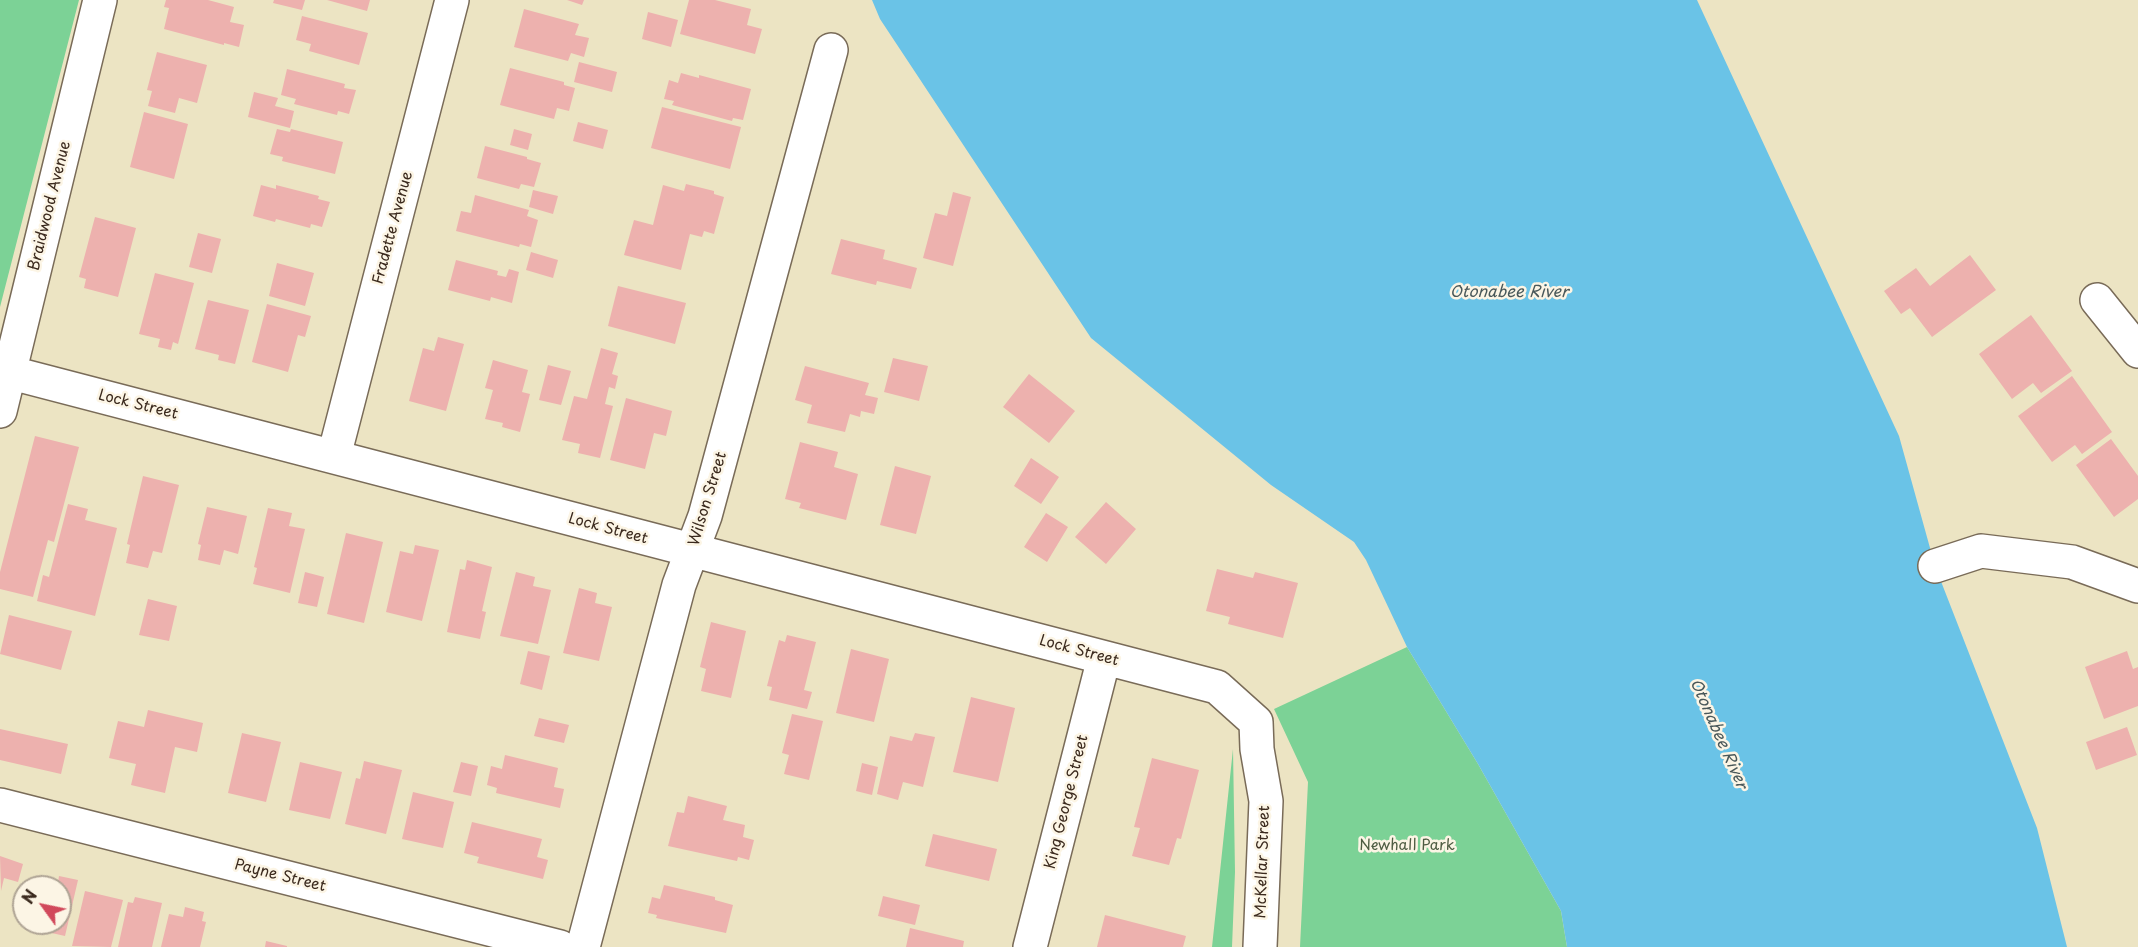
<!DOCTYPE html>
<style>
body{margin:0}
#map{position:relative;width:2138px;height:947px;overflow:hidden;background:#ece4c3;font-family:"Playpen Sans",sans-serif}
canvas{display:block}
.north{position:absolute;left:12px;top:875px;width:60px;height:60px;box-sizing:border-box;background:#fcf5e5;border:2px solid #afa495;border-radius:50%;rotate:303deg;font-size:16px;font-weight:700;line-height:24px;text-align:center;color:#3b2a1e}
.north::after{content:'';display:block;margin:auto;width:21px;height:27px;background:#d1495b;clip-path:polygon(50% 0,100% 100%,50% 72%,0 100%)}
</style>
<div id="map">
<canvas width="2138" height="947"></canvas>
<div class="north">N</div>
</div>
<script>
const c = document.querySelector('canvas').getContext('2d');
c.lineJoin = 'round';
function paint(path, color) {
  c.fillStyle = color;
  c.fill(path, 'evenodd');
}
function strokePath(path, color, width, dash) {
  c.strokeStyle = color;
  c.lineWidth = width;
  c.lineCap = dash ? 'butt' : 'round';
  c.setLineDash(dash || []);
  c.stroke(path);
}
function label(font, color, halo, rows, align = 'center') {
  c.font = font + ' "Playpen Sans",sans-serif';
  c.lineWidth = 5;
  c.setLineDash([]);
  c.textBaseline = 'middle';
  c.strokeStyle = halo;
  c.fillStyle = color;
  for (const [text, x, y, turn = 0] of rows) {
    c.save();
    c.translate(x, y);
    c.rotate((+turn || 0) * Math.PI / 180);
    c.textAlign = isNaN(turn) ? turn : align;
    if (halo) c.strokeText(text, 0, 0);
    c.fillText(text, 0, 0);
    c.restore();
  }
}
paint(new Path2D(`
 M0,0h79l-79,307z
 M1407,647l71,117 83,147 6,36h-267l8,-165 -34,-73z
 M1233,749l2,123 -3,75h-20z`), '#7cd296');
paint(new Path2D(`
 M872,0h825l202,436 36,130 102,262 30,119h-500l-6,-36 -83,-147 -71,-117 -41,-87 -12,-18 -83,-57 -180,-147 -211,-319z`), '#6ac3e7');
paint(new Path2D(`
 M166,0h42l26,7 -4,15 14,3 -5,22 -15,-4v2l-60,-16 5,-21 -5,-1z
 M274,0h31l-3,10 -29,-7z
 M327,0h43l-3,11z
 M567,0h17l-2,5z
 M689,0h26l36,9 -4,16 15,4 -7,25 -75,-20z
 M524,9l55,15 -4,11 14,3 -5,19 -13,-4 -3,8 -54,-14z
 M648,12l30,8 -7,27 -29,-8z
 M302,16l66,17 -9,32 -50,-14 2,-7 -15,-4z
 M157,52l50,13 -10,38 -18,-5 -4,15 -27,-7 4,-15 -5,-1z
 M579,62l38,10 -5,20 -38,-10z
 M510,68l54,14v3l11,3 -6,23 -12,-3 -3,11 -54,-14z
 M287,69l58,15 -1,4 12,2 -7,24 -11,-3 -1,4 -43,-11 2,-5 -15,-4z
 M681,73l18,5v-3l52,14 -8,31 -10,-2 -1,3 -60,-16 2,-4 -10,-2 5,-19 9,3z
 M254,92l24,6 -3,8 19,5 -4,17 -42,-11z
 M662,107l79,20 -11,42 -79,-21z
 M144,112l44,12 -14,55 -44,-12z
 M578,122l30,8 -5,19 -30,-8z
 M277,129l13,3 1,-3 52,13 -8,32 -53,-13 1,-4 -13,-3z
 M514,129l18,5 -4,16 -18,-5z
 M485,146l42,11v2l14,4 -7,24 -13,-3 -2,5 -42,-11z
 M686,184l28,7v3l10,3 -10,37 -10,-3 -2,6 -12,-3 -9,36 -57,-15 10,-35 19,5 10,-40 21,6z
 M261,185l15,4v-4l43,11 -1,3 12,3 -8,25 -11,-3 -1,4 -34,-9 -1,3 -22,-6z
 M533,190l25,6 -5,18 -24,-7z
 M953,192l18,5 -18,69 -30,-8 12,-45 12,3z
 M475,195l54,15 -2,6 11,4 -7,27 -11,-3 -1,3 -63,-16 5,-20 10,2z
 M95,217l41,11 -18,69 -34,-9 2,-9 -7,-2z
 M198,233l23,6 -9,34 -23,-6z
 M841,239l44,11 -2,9 34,9 -6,21 -34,-8 -1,4 -45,-11z
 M531,252l27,8 -5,18 -27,-8z
 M1970,255l26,35 -64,47 -22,-29 -9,6 -17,-23 32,-23 14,18z
 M456,260l42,11 -1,4 9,2 3,-8 10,3 -7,31 -21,-6 -1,4 -42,-11z
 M277,263l37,10 -9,33 -36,-10z
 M155,273l39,10 -16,61 -5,-2 -2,8 -13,-3 2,-8 -21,-5z
 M618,286l68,17 -11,41 -67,-18z
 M208,300l41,10 -14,54 -17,-4 1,-5 -24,-6z
 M267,304l44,12 -6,21 -7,-2 -10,37 -36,-10z
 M2031,315l41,56 -31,22 -8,-10 -21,16 -33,-45z
 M438,337l26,7 -18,67 -37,-10 14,-53 11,3z
 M601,348l17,5 -6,21 6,2 -3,13 -6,-2 -4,17 8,2 -13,52 -22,-5 2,-9 -18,-4 12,-44 13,3z
 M893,358l35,8 -9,35 -35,-9z
 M493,360l35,10 -6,22 8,2 -10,38 -18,-5 1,-4 -18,-4 8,-29 -8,-2z
 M548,365l23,6 -10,34 -22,-5z
 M805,366l64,17 -4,12 13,3 -4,16 -13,-3 -1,6 -10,-3 -5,18 -38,-9 5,-18 -17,-5z
 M1029,374l46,37 -26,32 -46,-36z
 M2072,376l40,56 -30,22 -7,-9 -23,17 -34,-46z
 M626,398l46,13 -6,25 -12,-3 -9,36 -35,-9z
 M35,436l44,11 -25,95 -6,-2 -15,57 -33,-8v-17z
 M2111,439l27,37v23l-24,18 -38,-52z
 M800,442l38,10 -4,15 24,7 -12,46 -47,-12 2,-5 -16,-4z
 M1031,458l28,19 -18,27 -27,-18z
 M895,466l36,10 -15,58 -36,-9z
 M143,476l36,9 -17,68 -9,-2 -5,17 -22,-5 4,-18 -3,-1z
 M1106,502l30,27 -30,35 -31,-27z
 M68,504l20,5 -3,11 32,8 -22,88 -58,-15 6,-26 6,2z
 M207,507l40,9 -9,38 -14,-4 -4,15 -22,-5 3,-15 -3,-1z
 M268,508l24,5 -3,13 16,3 -15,64 -37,-9 4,-16 -3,-1z
 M1046,513l22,14 -21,35 -23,-15z
 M346,533l37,9 -19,81 -37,-9z
 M415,545l24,5 -17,71 -36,-9 14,-61 13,3z
 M467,560l25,7 -10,44 4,1 -6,27 -33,-7 13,-63 5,1z
 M1217,569l36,9 2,-6 43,11 -15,55 -55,-14 2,-7 -24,-6z
 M305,572l19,5 -7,30 -19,-4z
 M516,572l19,5 -2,9 18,4 -13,54 -38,-8z
 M579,588l18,5 -2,10 17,4 -13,54 -36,-8z
 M148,599l29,7 -8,35 -30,-6z
 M9,615l63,16 -11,39 -61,-16z
 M711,622l35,9 -15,67 -30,-7 5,-22 -6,-2z
 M787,635l29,7 -12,48 8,2 -5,17 -38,-9 3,-13 -5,-1 12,-46 6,2z
 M851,649l38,10 -15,63 -38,-9z
 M528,651l22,5 -8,34 -22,-6z
 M2127,651l6,18 5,-2v39l-34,13 -19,-52z
 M971,697l44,11 -17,74 -45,-10z
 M148,710l55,13 -6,29 -22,-5 -10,46 -34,-8 5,-21 -27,-6 9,-37 26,6z
 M792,714l31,7 -14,59 -25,-6 5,-19 -7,-2z
 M539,718l30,7 -5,18 -30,-7z
 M2127,727l10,28 -41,15 -10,-28z
 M0,729l68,15 -7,30 -61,-14z
 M242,733l39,9 -15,60 -38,-9z
 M915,733l20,4 -12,50 -20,-5 -5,18 -21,-6 13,-58 22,5z
 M505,755l53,13 -4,19 10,2 -4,19 -64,-15 1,-5 -10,-3 4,-19 11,3z
 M1152,758l47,12 -18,69 -4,-1 -8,27 -37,-9 8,-28 -6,-1z
 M364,761l38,9 -16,64 -41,-10 11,-46 4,1z
 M300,762l42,10 -12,47 -41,-9z
 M461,762l17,4 -7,30 -18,-4z
 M862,763l16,4 -6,28 -16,-4z
 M413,792l41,10 -11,46 -41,-9z
 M688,796l39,10 -4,14 22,5 -2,12 11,3 -5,20 -11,-3 -1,4 -69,-15 9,-34 7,1z
 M472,822l70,17 -5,18 11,3 -5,19 -66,-16 2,-6 -15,-4z
 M933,834l64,15 -8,32 -64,-15z
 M0,856l23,8 -5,18 -14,-4 -3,13z
 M59,876l19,4 -13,56 -31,-7 2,-6h24v-36h-16l2,-7 12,2z
 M664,885l51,12v3l18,5 -7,28 -70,-15 1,-3 -9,-2 4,-16 8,2z
 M85,891l38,9 -12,47 -39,-1z
 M883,896l37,9 -5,20 -37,-9z
 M135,897l27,6 -10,44h-34l10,-45 5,1z
 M185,907l19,5 -2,9 4,1 -6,25h-39l8,-33 14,3z
 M1105,915l81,21 -3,11h-86z
 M910,928l54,13 -1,6h-57z
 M266,941l21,5v1h-22z`), '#edb1ae');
const minor = new Path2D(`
 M2097,300l41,51
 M0,370l1217,317 39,35 1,27 9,52 -6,146
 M0,411l100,-411
 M334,456l118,-456
 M1935,566l46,-15 91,11 66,24
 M0,805l560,142
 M583,947l96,-362 26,-69 126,-466
 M1030,947l74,-289`);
strokePath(minor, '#796b58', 36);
strokePath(minor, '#fff', 33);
label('15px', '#3b2a1e', '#fcf5e5', [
 ["Braidwood Avenue",50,206,-76],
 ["Fradette Avenue",393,228,-75],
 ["Lock Street",138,405,14],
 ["Wilson Street",708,499,-73],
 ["Lock Street",608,529,15],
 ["Lock Street",1079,651,15],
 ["King George Street",1067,802,-76],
 ["McKellar Street",1263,862,-88],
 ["Payne Street",280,876,14]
]);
label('15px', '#4e5c42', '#fcf5e5', [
 ["Newhall Park",1407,846]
]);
label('italic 16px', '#49585a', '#fcf5e5', [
 ["Otonabee River",1509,293],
 ["Otonabee River",1718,734,66]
]);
</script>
